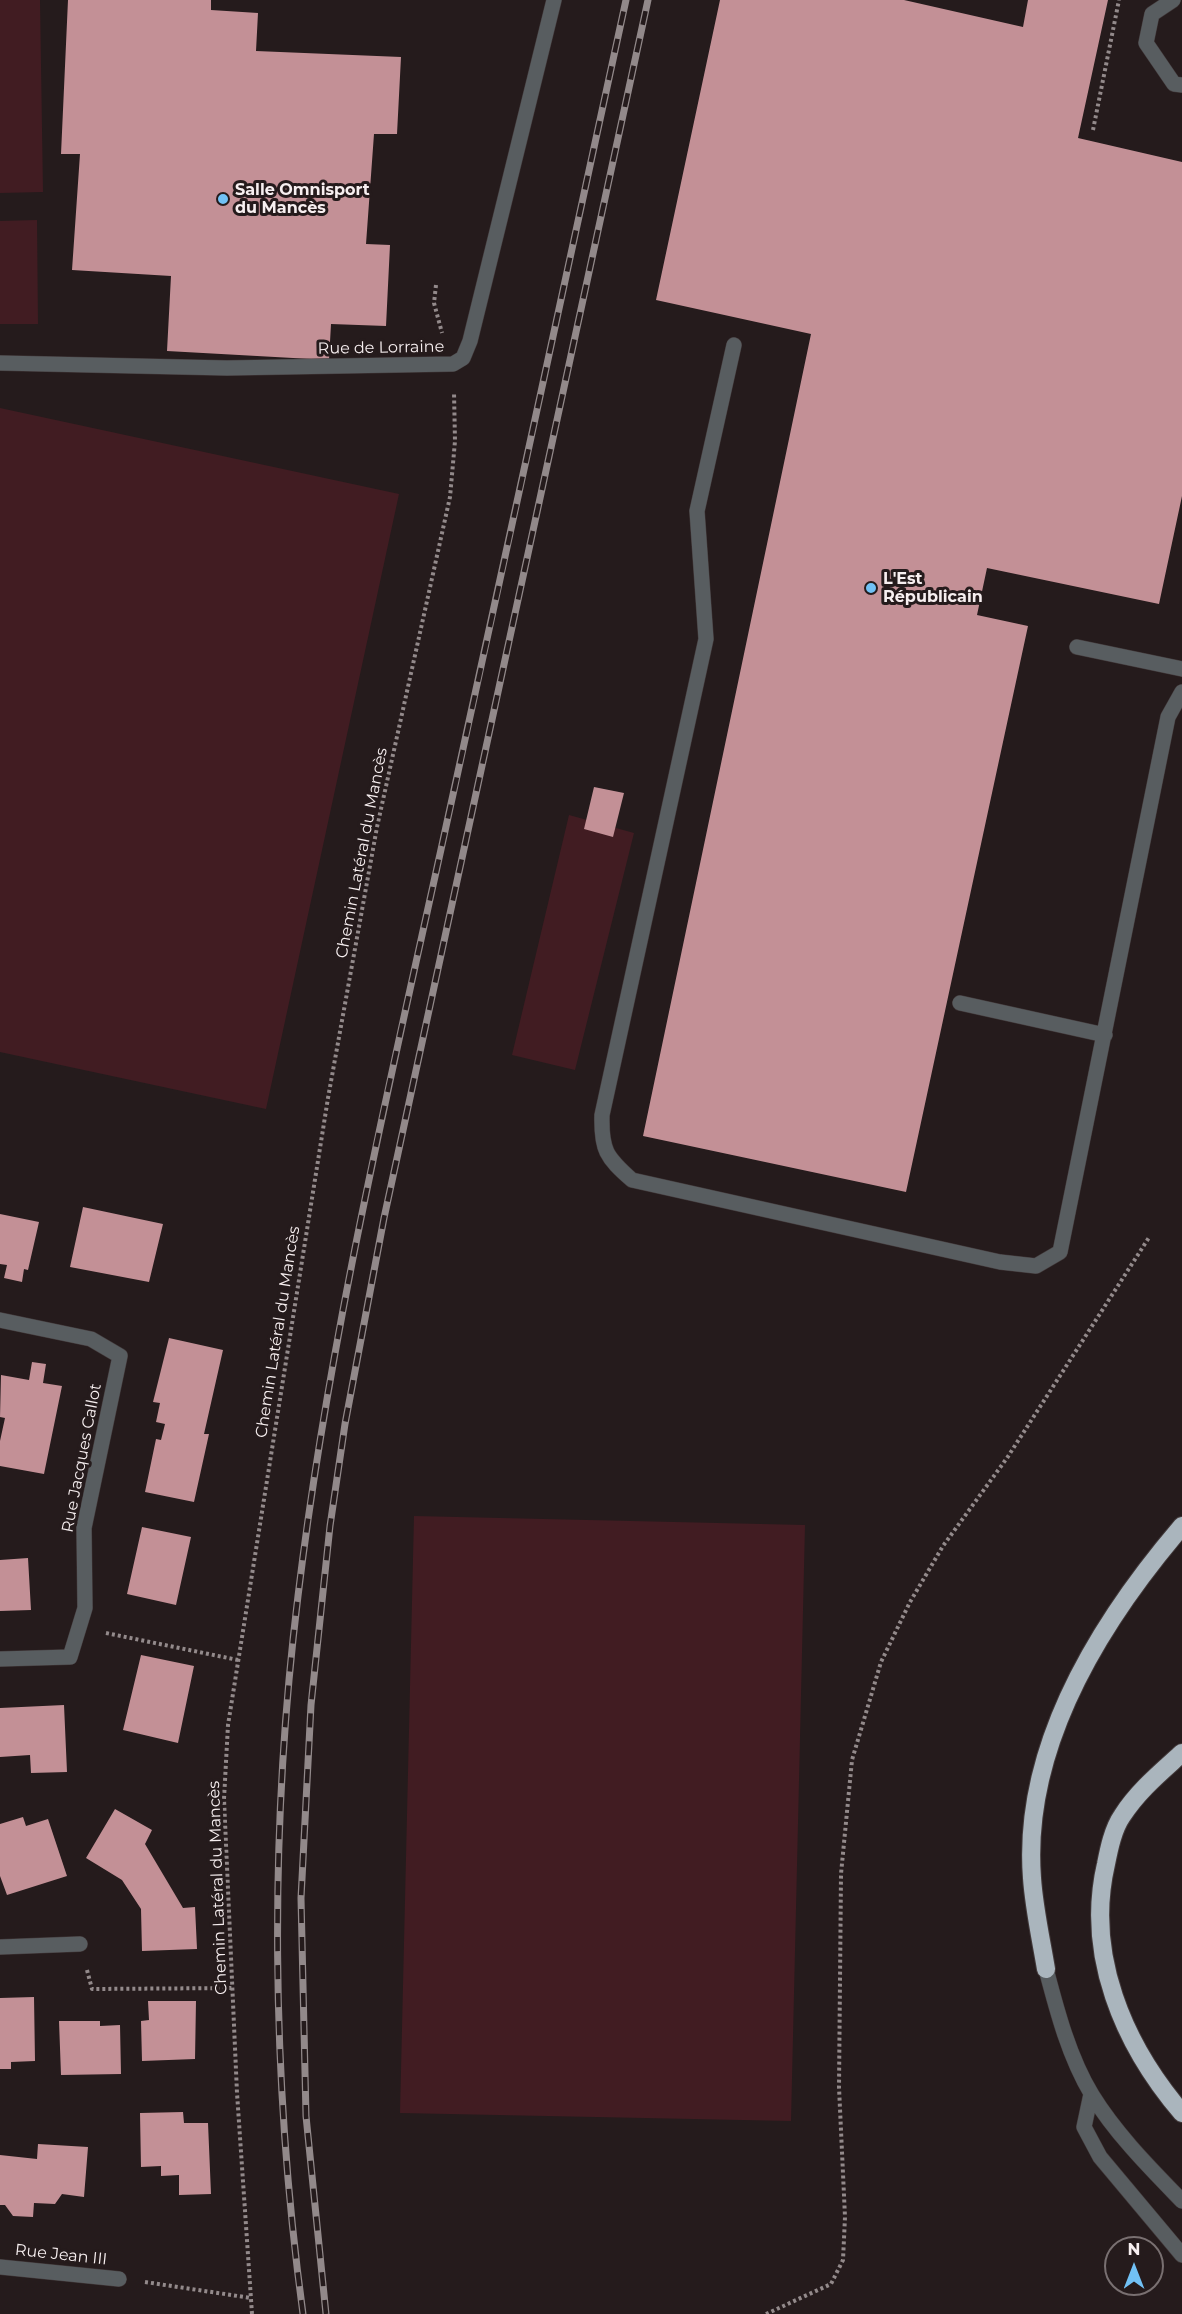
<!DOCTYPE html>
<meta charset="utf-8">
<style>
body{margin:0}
#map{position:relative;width:1182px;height:2314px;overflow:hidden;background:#251b1c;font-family:Montserrat,sans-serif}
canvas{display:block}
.north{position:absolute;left:1104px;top:2236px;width:60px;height:60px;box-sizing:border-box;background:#251b1c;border:2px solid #797071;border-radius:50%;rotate:0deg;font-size:16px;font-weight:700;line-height:24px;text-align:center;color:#f7eff0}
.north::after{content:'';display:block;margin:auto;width:21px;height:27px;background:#71c1f5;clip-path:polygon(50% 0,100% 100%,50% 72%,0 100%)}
</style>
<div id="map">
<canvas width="1182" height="2314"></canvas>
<div class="north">N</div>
</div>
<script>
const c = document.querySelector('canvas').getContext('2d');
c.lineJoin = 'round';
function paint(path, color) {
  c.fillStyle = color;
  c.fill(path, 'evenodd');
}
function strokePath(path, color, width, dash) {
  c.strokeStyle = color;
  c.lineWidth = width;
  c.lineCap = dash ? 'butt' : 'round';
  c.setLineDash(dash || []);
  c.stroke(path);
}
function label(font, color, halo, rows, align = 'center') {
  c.font = font + ' Montserrat,sans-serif';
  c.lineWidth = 6;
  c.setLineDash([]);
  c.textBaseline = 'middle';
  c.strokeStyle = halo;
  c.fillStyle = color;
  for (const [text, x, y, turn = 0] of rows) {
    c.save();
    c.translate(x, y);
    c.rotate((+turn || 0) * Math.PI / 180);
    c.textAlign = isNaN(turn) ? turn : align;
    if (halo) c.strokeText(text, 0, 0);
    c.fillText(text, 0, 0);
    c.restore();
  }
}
paint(new Path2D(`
 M0,0h40l3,192 -43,1z
 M37,220l1,104h-38v-103z
 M0,408l399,86 -133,615 -266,-57z
 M569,815l65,18 -59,237 -63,-15z
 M414,1516l391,9 -14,596 -391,-8z`), '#411c22');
paint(new Path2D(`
 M68,0h143v10l47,3 -2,38 145,6 -4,77h-23l-8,110 24,1 -4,81 -55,-2 -2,36 -162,-9 4,-75 -99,-6 8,-116h-19z
 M720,0h184l119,27 5,-27h80l-30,138 104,24v334l-23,108 -172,-36 -10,47 51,11 -122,566 -263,-56 168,-802 -155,-34z
 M594,787l30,6 -11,44 -29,-8z
 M83,1207l80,17 -14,58 -79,-15z
 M0,1214l39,8 -11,48 -4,-1 -2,13 -18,-4 3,-13 -7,-1z
 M169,1338l54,12 -19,84h5l-15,68 -49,-10 11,-53 5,1 4,-16 -9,-2 4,-19 -7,-1z
 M32,1362l14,2 -3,19 19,3 -18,88 -44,-8v-25l5,-23 -5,-1 1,-42 28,5z
 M142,1527l49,10 -15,68 -49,-11z
 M28,1558l3,52 -31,1v-51z
 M141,1655l53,11 -16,77 -55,-13z
 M64,1705l3,67 -36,1 -1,-18 -30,2v-49z
 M115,1809l37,21 -7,14 38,64 12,-1 2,42 -55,2 -1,-42 -19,-29 -36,-22z
 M23,1817l3,9 22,-7 19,57 -60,19 -7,-19v-52z
 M34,1997l1,64 -24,1v7h-11v-71z
 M148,2001h48l-1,58 -53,2 -1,-40 8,-1z
 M59,2021h41v5l20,-1 1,49 -60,1z
 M183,2112l1,11h24l3,71 -32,1v-20l-18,1v-10l-20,1 -1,-54z
 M38,2144l50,3 -4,50 -22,-3 -7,10 -21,-1 -1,14 -20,-1 -8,-11h-5v-50l37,4z`), '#c39096');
const minor = new Path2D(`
 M1173,0l-21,14 -6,29 28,41 8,1
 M734,345l-37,166 9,128 -104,476c-1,35 4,42 30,65l368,82 36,4 24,-14 108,-535 14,-25
 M0,363l227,5 226,-4 10,-6 7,-17 84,-341
 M1077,647l105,22
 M960,1003l145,32
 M0,1320l91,19 29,17 -36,172 1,80 -15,49 -70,2
 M0,1947l80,-3
 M1046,1969c11,42 23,88 46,126 24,39 58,73 90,106
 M1091,2094l-7,33 16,30 82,98
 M0,2267l119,12`);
const highway = new Path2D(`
 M1182,1753c-22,20 -44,38 -60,63 -9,13 -13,33 -16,48 -21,90 17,180 76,249
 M1046,1969c-5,-30 -12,-61 -14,-91 -10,-131 68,-256 150,-352`);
strokePath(minor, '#42393a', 16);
strokePath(highway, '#42393a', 20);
strokePath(new Path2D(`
 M1093,130l26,-130
 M436,285l-2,18 8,30
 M106,1633l132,27
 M87,1970l5,19 142,-1
 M145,2282l106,16
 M252,2314l-15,-221 -13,-294 4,-74 100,-627 49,-271 73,-330 5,-56 -1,-49
 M766,2314l65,-30 12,-24 2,-43 -6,-130 2,-213 11,-114 29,-98 29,-60 33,-56 64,-88 143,-222`), '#938a8b', 4, [3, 3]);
strokePath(minor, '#585d60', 15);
strokePath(highway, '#aab5bd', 18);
const rail = new Path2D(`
 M303,2314c-32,-236 -34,-482 -5,-718 30,-250 88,-497 142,-742 63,-285 124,-569 186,-854
 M326,2314l-20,-198 -5,-218 10,-193 19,-179 15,-102 39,-206 264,-1218`);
strokePath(rail, '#92898a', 7);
strokePath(rail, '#251b1c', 4.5, [14]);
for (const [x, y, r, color] of [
 [223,199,6,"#71c1f5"],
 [871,588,6,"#71c1f5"]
]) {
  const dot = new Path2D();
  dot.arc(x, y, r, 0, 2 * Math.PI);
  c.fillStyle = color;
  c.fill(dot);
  strokePath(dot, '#251b1c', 2);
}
label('bold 16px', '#f7eff0', '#251b1c', [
 ["Salle Omnisport",235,190],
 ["du Mancès",235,208],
 ["L'Est",883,579],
 ["Républicain",883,597]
], 'left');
label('16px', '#f7eff0', '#251b1c', [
 ["Rue de Lorraine",381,348,-1],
 ["Chemin Latéral du Mancès",362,853,-79],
 ["Chemin Latéral du Mancès",278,1332,-81],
 ["Rue Jacques Callot",82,1458,-79],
 ["Chemin Latéral du Mancès",218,1888,-92],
 ["Rue Jean III",61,2255,6]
]);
</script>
